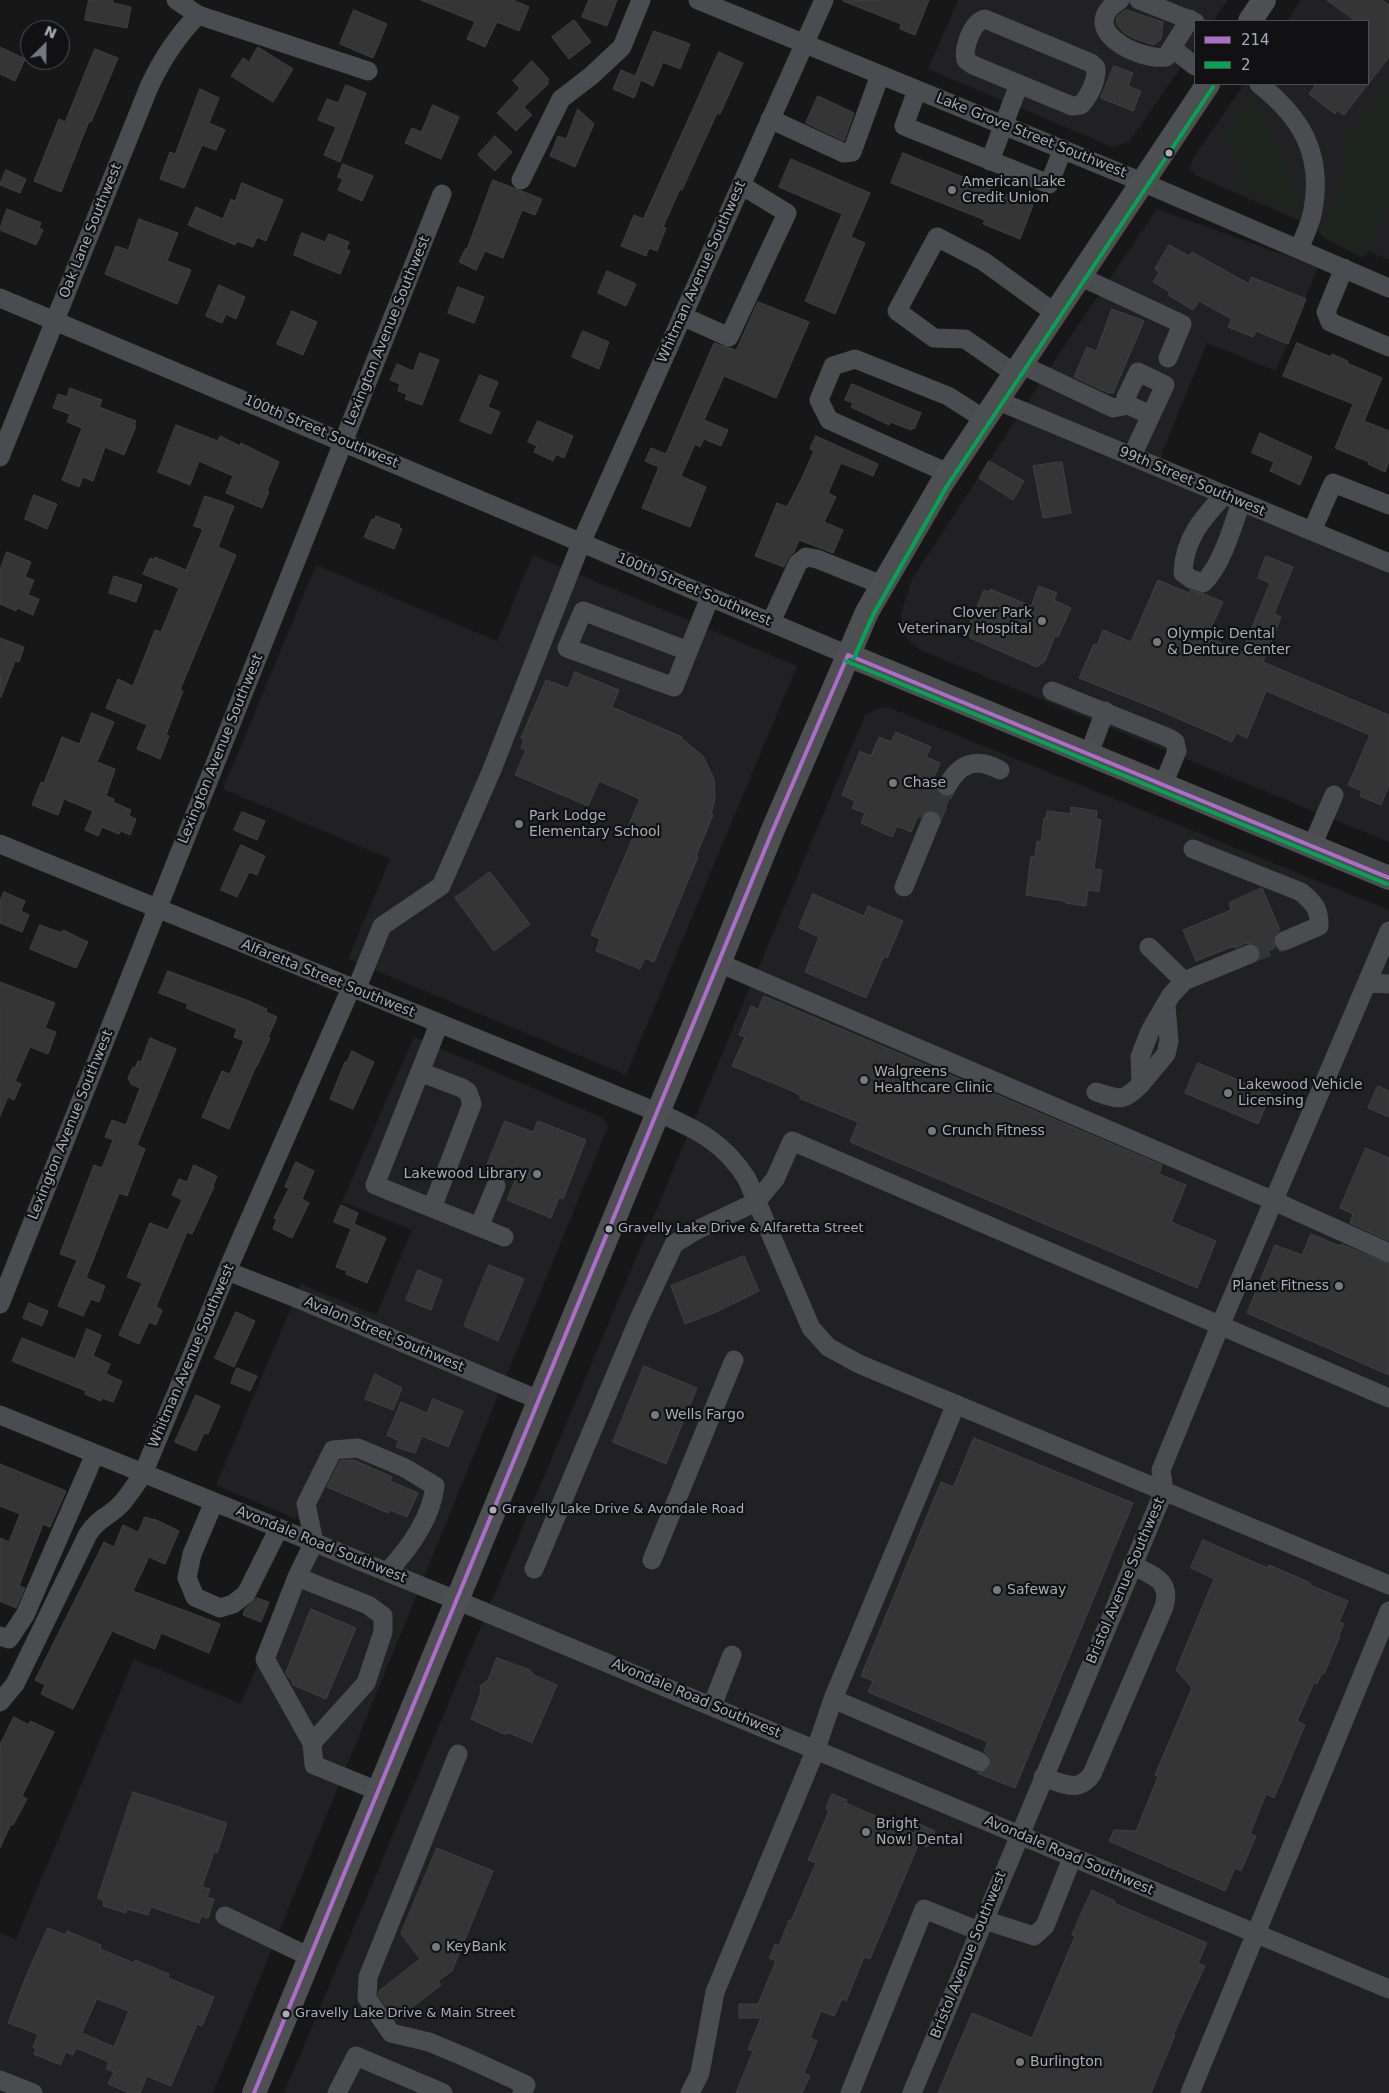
<!DOCTYPE html>
<style>
body{margin:0}
#map{position:relative;width:1389px;height:2093px;overflow:hidden;background:#171717;font-family:"DejaVu Sans",sans-serif}
canvas{display:block}
.legend{position:absolute;left:1194px;top:20px;width:175px;height:65px;box-sizing:border-box;background:#111113;border:1px solid #4d4f55;margin:0;padding:6px 9px;list-style:none;font-size:15px;color:#a8adb8}
.legend li{display:flex;align-items:center;gap:10px;height:25px}
.legend b{width:25px;border:1px solid #4d4f55}
.north{position:absolute;left:20px;top:20px;width:50px;height:50px;box-sizing:border-box;background:#111113;border:1px solid #4d4f55;border-radius:50%;rotate:23deg;font-size:14px;font-weight:700;line-height:20px;text-align:center;color:#a8adb8}
.north::after{content:'';display:block;margin:auto;width:18px;height:22px;background:#757880;clip-path:polygon(50% 0,100% 100%,50% 72%,0 100%)}
</style>
<div id="map">
<canvas width="1389" height="2093"></canvas>
<ul class="legend">
<li><b style="height:6px;background:#b06ccc"></b>214</li>
<li><b style="height:6px;background:#00a651"></b>2</li>
</ul>
<div class="north">N</div>
</div>
<script>
const c = document.querySelector('canvas').getContext('2d');
c.lineJoin = 'round';
function paint(path, color) {
  c.fillStyle = color;
  c.fill(path, 'evenodd');
}
function strokePath(path, color, width, dash) {
  c.strokeStyle = color;
  c.lineWidth = width;
  c.lineCap = dash ? 'butt' : 'round';
  c.setLineDash(dash || []);
  c.stroke(path);
}
function label(font, color, halo, rows, align = 'center') {
  c.font = font + ' "DejaVu Sans",sans-serif';
  c.lineWidth = 4.5;
  c.setLineDash([]);
  c.textBaseline = 'middle';
  c.strokeStyle = halo;
  c.fillStyle = color;
  for (const [text, x, y, turn = 0] of rows) {
    c.save();
    c.translate(x, y);
    c.rotate((+turn || 0) * Math.PI / 180);
    c.textAlign = isNaN(turn) ? turn : align;
    if (halo) c.strokeText(text, 0, 0);
    c.fillText(text, 0, 0);
    c.restore();
  }
}
paint(new Path2D(`
 M958,0h270l-15,21h-18v26l-66,95 -17,5 -184,-78z
 M1301,0h88v260l-192,-84 -7,-7 2,-9 52,-76h124v-63h-81z
 M1157,209l161,58 -42,104 -69,-28 -45,110 -3,24 230,95v270l-469,-192 -18,-16 -1,-22 11,-33 162,-248z
 M533,555l264,111 -171,409 -278,-116 42,-100 -167,-70 93,-224 181,76z
 M882,707l8,1 499,202v1183h-1105l581,-1378z
 M414,1037l189,81 5,9 -395,966h-213v-160l16,6 118,-280 107,45 74,-177 -99,-42 85,-201 75,31 36,-85 -70,-28z`), '#212123');
paint(new Path2D(`
 M1389,80v125l-17,41 -6,9 -5,2 -38,-20 -5,-5 4,-11 12,-15 5,-12 5,-52z
 M1248,99l10,5 27,50 13,46 -4,12 -7,-1 -53,-27 10,-21 -24,-25z`), '#1d241e');
const building = new Path2D(`
 M89,0h24v3l18,4 -4,21 -42,-8z
 M421,0h92l16,7 -10,24 -22,-9 -12,25 -18,-8 8,-17z
 M589,0h28l-10,26 -25,-9z
 M929,0l-14,35 -15,-6 1,-5 -58,-23z
 M1327,0h55l7,5v52l-45,58 -7,-5 -2,4 -26,-20 7,-10h52v-63h-12z
 M354,10l33,14 -14,34 -33,-14z
 M1126,10l37,12 -2,17 -7,6 -21,-7 -10,-6 -7,-10 1,-5z
 M574,20l17,22 -22,17 -17,-22z
 M654,31l36,13 -10,25 -17,-7 -10,24 -12,-6 -7,18 -21,-9 8,-19 14,6z
 M0,47l25,12 -10,22 -15,-7z
 M258,47l35,22 -20,33 -42,-26 12,-18 6,4z
 M95,49l23,9 -27,64 -2,-1 -28,71 -27,-11 25,-62 6,3z
 M719,52l24,11 -23,51 -3,-1 -35,77 -2,-1 -17,38 3,1 -9,23 -8,-3 -3,8 -25,-10 13,-31 9,4z
 M532,61l16,17v6l-24,23 8,8 -16,16 -19,-18 23,-25 -7,-7z
 M1114,66l19,7 -5,13 13,5 -8,20 -32,-13z
 M346,85l20,8 -26,69 -16,-7 12,-28 -18,-7 9,-21 11,4z
 M200,89l19,9 -10,25 16,7 -9,20 -14,-5 -18,43 -24,-9 10,-27 5,2z
 M818,96l36,17 -10,28 -38,-18z
 M433,105l26,12 -18,42 -36,-16 7,-15 9,4z
 M578,109l16,15 -19,43 -25,-11 8,-20 8,3z
 M495,136l17,16 -17,19 -17,-16z
 M903,153l130,52 -13,34 -37,-15 2,-4 -94,-37z
 M791,159l79,34 -19,44 14,6 -30,71 -30,-13 37,-87 -63,-27z
 M343,164l30,12 -11,25 -24,-11 5,-11 -5,-2z
 M6,170l20,9 -6,14 -20,-8z
 M493,180l49,19 -7,16 -13,-5 -19,48 -18,-7 -9,19 -17,-8 7,-14 1,1z
 M242,183l41,17 -17,41 -9,-4 -4,10 -16,-6 -2,4 -47,-20 8,-18 27,12 8,-20 4,2z
 M7,209l34,14 -2,5 4,2 -7,15 -36,-15z
 M139,219l39,14 -11,28 24,9 -14,34 -72,-30 11,-28 12,4z
 M302,233l23,9 4,-8 20,8 -3,7 4,2 -10,23 -46,-19z
 M1169,245l20,11 3,-4 57,32 2,-7 55,22 -18,45 -32,-13 -3,6 -25,-10 4,-8 -33,-18 -6,9 -25,-15 2,-3 -17,-10 6,-10 -4,-3z
 M607,271l29,13 -10,22 -28,-13z
 M219,285l26,12 -9,22 -10,-5 -4,9 -16,-7z
 M458,287l26,10 -10,26 -26,-10z
 M758,302l51,20 -33,76 -52,-22 -20,44 24,10 -7,16 -17,-7 -4,8 -5,-3 -14,32 25,11 -16,40 -48,-19 17,-41 -14,-6 6,-13 15,6 48,-111 22,7z
 M1112,309l32,12 -31,72h-5l-34,-16 13,-30 9,4z
 M292,311l25,11 -14,33 -26,-11z
 M583,331l26,11 -10,27 -27,-12z
 M1297,343l34,14 1,-3 16,7 -1,2 35,15 -18,43 25,10v30l-4,11 -17,-8 1,-2 -34,-14 18,-44 -70,-28z
 M420,353l19,7 -17,45 -17,-6 2,-5 -9,-3 2,-7 -10,-4 7,-16 16,7z
 M480,375l18,7 -10,25 12,5 -9,22 -31,-13z
 M852,384l69,29 -7,16 -2,-1 -1,2 -21,-8 -1,3 -38,-18 2,-4 -8,-3z
 M70,388l32,12 -3,7 37,14 -2,4 2,1 -12,29 -19,-8 -12,34 -10,-4 -4,10 -17,-7 20,-52 -15,-6 3,-8 -17,-6 5,-14 9,3z
 M538,421l35,15 -9,22 -8,-4 -3,7 -19,-9 3,-6 -9,-4z
 M176,425l42,16 2,-5 20,10 1,-3 38,19 -12,29 2,1 -7,16 -36,-15 7,-17 -34,-15 -9,24 -32,-13z
 M1260,433l52,24 -12,28 -30,-14 4,-9 -22,-9z
 M816,436l62,28 -5,12 -32,-13 -13,30 8,4 -12,25 19,8 -10,23 -34,-13 -5,12 -6,6 -4,9 -29,-11 22,-53 10,4 14,-27 13,-29 -4,-2z
 M989,461l35,20 -11,19 -34,-22z
 M1062,462l9,51 -28,5 -10,-52z
 M34,495l23,9 -10,25 -22,-10z
 M205,496l29,10 -16,41 18,8 -56,135 3,1 -17,44 3,1 -9,23 -23,-10 10,-24 -41,-17 12,-29 15,7 22,-56 6,2 18,-44 -36,-14 7,-16 4,2 1,-3 31,13 17,-41 -9,-3z
 M376,516l24,9 -1,3 3,1 -8,20 -30,-12 8,-18 2,1z
 M7,552l24,10 -6,15 9,3 -6,15 11,4 -6,16 -16,-7 -1,3 -16,-7v-34z
 M1266,556l27,11 -19,47 7,3 -18,45 126,53v70l-8,20 -21,-9 2,-5 -14,-6 22,-50 -104,-44 -19,47 -11,-5 -4,9 -78,-34 -75,-30 15,-34 3,1 6,-15 28,12 27,-62 31,13 1,-3 14,4 19,8 -16,35 35,15 28,-69 -12,-5z
 M114,576l28,9 -6,17 -27,-9z
 M1039,586l18,7 -3,7 17,8 -13,29 -3,-1 -10,25 -8,6 -67,-29 1,-2 -6,-2 19,-44 6,2v-3l41,17z
 M0,638l24,9 -5,15 -4,-1 -14,36z
 M575,672l44,18 -7,17 70,30 -1,1 22,18 11,23 1,20 -4,15 2,1 -17,41 2,1 -44,105 -9,-4 -5,11 -44,-18 4,-12 -9,-4 43,-100 -7,-3 1,-5 12,-28 -41,-18 -11,25 -73,-31 11,-25 -5,-2 3,-8 -3,-2 25,-58 22,8z
 M92,713l22,9 -17,40 18,7 -9,27 8,3 -1,3 18,8 -2,6 7,3 -6,16 -9,-4 -2,3 -17,-7 -4,9 -13,-6 8,-19 -29,-12 -6,16 -26,-10 9,-23 3,1 18,-46 17,7z
 M896,732l35,15 -5,10 14,6 -7,17 4,2v9l4,5 9,1 -9,20 -5,-6 -7,-1 -8,7 -3,-1 -7,16 -14,-6 -5,11 -31,-14 4,-10 -13,-5 3,-7 -13,-6 18,-44 11,5 8,-19 12,5z
 M1071,807l26,4 -1,7 5,2 -7,49 8,1 -3,22 -11,-2 -2,16 -20,-3 -1,-2 -39,-6 5,-39 4,1 2,-16 4,1 3,-24 2,1 1,-8 24,3z
 M242,812l23,9 -8,19 -23,-10z
 M241,845l24,11 -8,19 -8,-3 -12,25 -16,-7z
 M490,872l40,52 -36,27 -39,-53z
 M1262,888l18,42 -5,4 -2,5 2,9 -14,6 -5,-9 -10,-2 -11,5 -1,-2 -38,15 -13,-31 48,-20 -2,-7z
 M4,892l21,9 -4,10 8,4 -7,17 -22,-9v-22z
 M813,894l51,22 4,-10 35,15 -16,37 -3,-2 -18,42 -61,-26 14,-35 -20,-9z
 M40,925l22,8 1,-3 25,12 -12,26 -46,-19z
 M168,971l81,30 18,8 -1,3 11,5 -9,20 2,1 -13,28h-1l-27,63 -27,-12 20,-46 8,3 14,-33 -10,-4 3,-8 -51,-21 2,-4 -29,-11z
 M0,982l55,21 -10,25 11,4 -8,22 -18,-7 -15,34 6,3 -7,16 -6,-3 -8,19z
 M764,996l398,169 -3,9 27,11 -15,37 45,19 -19,47 -347,-146 8,-20 -59,-24 2,-2 -9,-5 -60,-25 13,-29 -6,-2 12,-29 7,3z
 M150,1038l26,11 -39,96 8,4 -18,47 -8,-3 -33,85 19,8 -6,16 -8,-3 -8,17 -25,-10 19,-46 -17,-6 34,-89 8,3 11,-28 -8,-3 7,-17 14,5 14,-37 -9,-4 -3,-6 5,-11 2,1 3,-7 3,1z
 M352,1051l22,11 -21,47 -23,-10 15,-37h2z
 M1198,1063l73,31 -13,30 -73,-31z
 M1378,1086l11,5v26l-21,-9z
 M505,1121l28,11 5,-11 48,19 -23,59 -4,-2 -8,21 -44,-18 8,-20 -29,-12z
 M1366,1148l23,10v83l-39,-18 3,-9 -13,-6z
 M296,1162l18,9 -12,28 7,4 -17,35 -19,-9 4,-10 -3,-1 15,-30 -4,-1z
 M194,1165l23,11 -4,10 1,1 -22,47 -5,-2 -31,75 6,3 -6,15 -7,-3 -10,22 -20,-9 23,-52 -15,-6 23,-54 18,7 14,-30 -10,-5 7,-16 8,3z
 M341,1205l17,8 -4,11 32,14 -19,45 -21,-9 1,-3 -11,-4 15,-38 -17,-7z
 M1311,1234l29,12 1,-2 48,20v111l-142,-62 28,-68 27,10z
 M744,1256l15,35 -43,21 -31,12 -14,-38z
 M489,1265l35,14 -26,62 -34,-15z
 M418,1270l24,10 -11,30 -25,-10z
 M29,1303l19,8 -6,15 -19,-8z
 M236,1312l19,9 -21,46 -19,-9z
 M87,1329l14,6 -8,21 17,8 -4,10 16,7 -9,21 -11,-4 -1,3 -16,-7 1,-3 -74,-30 10,-23 53,21z
 M644,1366l53,22 -31,76 -53,-22z
 M237,1368l20,8 -7,15 -19,-8z
 M375,1374l27,14 -9,22 -28,-11z
 M196,1395l24,11 -12,28 -4,-1 -8,18 -21,-9z
 M433,1399l30,12 -15,36 -26,-11 -7,17 -19,-6 3,-6 -12,-6 14,-33 26,11z
 M974,1438l159,65 -118,285 -38,-15 9,-2 4,-5 -1,-10 -5,-5 4,-9 -120,-50 5,-11 -12,-5 80,-194 12,5z
 M354,1460l38,17 -2,4 28,12 -11,24 -17,-7 -2,3 -61,-26 13,-26z
 M0,1464l66,27 -16,36 -7,-3 -24,62 6,2 -9,20 -16,-7v-63l9,4 11,-28 -20,-8z
 M145,1517l9,3v-1l25,12 -14,33 -16,-7 -16,34 87,33 -11,29 -48,-20 -6,16 -43,-18 -39,78 -32,-15 4,-9 -10,-5 69,-138 10,5 9,-22 15,7z
 M1203,1540l65,28 1,-3 42,18 -1,2 38,16 -9,21 5,2 -5,11 1,1 -16,38 -2,-1 -5,11 -3,-1 -17,38 8,4 -31,73 -8,-4 -16,40 6,2 -15,35 -6,-3 -10,23 -116,-50 5,-11 22,1 22,-54 -3,-2 37,-87 -16,-18 38,-91 -23,-11z
 M257,1598l12,4 -8,20 -18,-7 2,-6z
 M311,1609l45,19 -30,71 -33,-14 -1,-5 -3,-2 -3,-5z
 M497,1658l33,12 4,5 23,10 -25,58 -22,-10 -6,1 -33,-15 10,-27 -1,-6 8,-6z
 M14,1717l15,8 1,-4 24,11 -32,64 5,3 -14,26 -2,-1 -11,24v-103z
 M133,1792l94,31 -10,30 -3,-1 -12,35 8,2 -3,8 7,2 -6,19 -7,-2 -2,7 -48,-16 -3,8 -21,-6 -1,4 -23,-7 1,-5 -6,-3z
 M832,1794l15,6 -1,3 68,30 5,-9 16,7 -7,16 -9,-4 -49,116 -6,-2 -18,44 -4,-2 -8,17 -13,-5 -11,27 7,3 -13,32 6,3 -8,17h-66l17,-42 -5,-2 13,-31h-22v-14h19l18,-43 -7,-3 6,-14 4,2 10,-26 2,1 25,-58 -8,-3 21,-49 -3,-2z
 M437,1848l56,23 -41,100 -14,10 3,4 -45,35 -18,-25 1,-4 41,-32 -19,-25z
 M1092,1890l23,11 -1,2 93,40 -9,20 7,3 -32,69h2l-24,58h-213l34,-80 60,25 43,-102 -3,-1z
 M48,1928l17,7 2,-4 34,14 -1,4 34,14 1,-3 34,14 -1,4 46,19 -12,29 -5,-2 -26,62 -24,-10 -7,17h-11l-21,-9 6,-12 -8,-3 3,-7 -33,-14 -3,7 -7,-3 -6,13 -26,-11 2,-5 -3,-2 5,-13 -30,-11 19,-49zM97,1999l32,12 -15,36 -32,-14z`);
paint(building, '#353536');
strokePath(building, '#3f4043', 1);
strokePath(new Path2D(`
 M931,821l16,-35
 M1250,954l34,-13`), '#343537', 19, [19, 9]);
strokePath(new Path2D(`
 M176,0l22,15 170,56
 M698,0l444,182 247,106
 M1120,0c-46,29 19,61 46,57l24,-38
 M1139,0l56,22
 M985,19l106,44 5,5c1,13 -7,28 -15,37l-9,1 -99,-41 -7,-5c-3,-12 6,-38 19,-41z
 M1173,49l22,17
 M1259,84c43,34 64,70 54,126 -2,13 -9,27 -14,39
 M917,90l-13,36 145,58 14,-35
 M770,119l74,34 8,-1 28,-77
 M990,161l29,-77
 M521,180l40,-81 30,-23 31,-29 19,-47
 M1344,268l-18,44 4,10 59,25
 M1079,276l103,48 -14,34
 M0,298l848,357
 M682,316l47,21 58,-124 -46,-28
 M1020,364l93,44 15,-3
 M1014,373l-49,-34 -31,-1 -37,-27 40,-74 46,24 72,52
 M996,400l393,163
 M1132,456l33,-71 -27,-13 -12,25 2,8 23,10
 M0,457l149,-370c13,-28 28,-51 49,-72
 M948,473l-119,-53 -10,-20 14,-34 22,-7 93,37 36,23
 M1224,495c-22,24 -40,44 -41,78l8,6 12,4c18,-16 30,-57 38,-81
 M1312,531l21,-48 56,22
 M771,622l27,-59 8,-6 11,2 65,26
 M688,651l-105,-40 -16,37 107,39 36,-90
 M1052,691l117,47 6,4 2,9 -14,34
 M1089,754l16,-43
 M947,786c13,-23 29,-29 53,-16
 M0,844l657,268c39,17 67,30 90,67l64,149 17,19 31,17 530,221
 M1312,846l22,-51
 M1193,849l108,43c14,12 18,16 18,34l-35,15
 M904,887l27,-66
 M1149,947l35,34
 M719,963l555,238 115,52
 M1367,983l22,1
 M356,990l26,-64 59,-40 50,-114 90,-229 243,-543
 M439,1024l-64,161 129,52
 M420,1072l42,16 6,4 4,12 -40,104
 M1141,1084l25,-30 3,-13 -3,-35
 M1096,1092c24,7 26,11 45,-8l-1,-27 10,-26 21,-36 13,-14 66,-27
 M479,1227l17,-41
 M227,1271l74,29 238,100
 M0,1304l442,-1110
 M0,1415l456,185 933,389
 M214,1502l-22,52 -5,24 8,19 25,11 13,-4 13,-10 33,-66
 M652,1560l82,-200
 M534,1569l105,-250 35,-75 21,-13 61,-29 19,-23 17,-38 597,257
 M297,1577l-32,82 47,84 2,22 64,26
 M0,1636l9,3 16,-24 70,-161
 M833,1699l147,63
 M0,1702l15,-18 73,-150c11,-17 21,-17 33,-30 8,-9 15,-20 22,-30l84,-203 124,-283
 M712,1706l20,-51
 M312,1743l54,-60 17,-51v-16l-15,-11 -71,-28 17,-35 -8,-38 27,-54 25,-2 47,20 30,18c-4,32 -26,63 -48,86
 M458,1754l-90,223 -1,21 24,35 38,9 36,15 61,28 -4,8
 M1043,1777c19,6 35,17 49,-3l72,-167c8,-27 -11,-31 -32,-42
 M225,1916l85,41
 M984,1920l50,16 11,-10 27,-68
 M0,2080l33,13
 M337,2093l19,-37 87,37
 M690,2093l10,-20 15,-81 101,-243 17,-50 123,-295
 M850,2093l74,-184 55,22
 M912,2093l252,-602 -3,-21 59,-144 169,-395
 M1190,2093l199,-482`), '#4b4c50', 19);
strokePath(new Path2D(`
 M1250,21l14,-21
 M848,655l541,223
 M254,2093l443,-1075 75,-186 95,-220 75,-129 266,-399`), '#4d4f52', 24);
strokePath(new Path2D(`
 M848,655l541,223
 M254,2093l518,-1261 76,-177`), '#b06ccc', 4);
strokePath(new Path2D(`
 M854,658l19,-43 74,-129 266,-399
 M846,661l541,223`), '#00a651', 4);
for (const [x, y, r, color] of [
 [1169,153,4.5,"#a8adb8"],
 [952,190,5,"#757880"],
 [1042,621,5,"#757880"],
 [1157,642,5,"#757880"],
 [893,783,5,"#757880"],
 [519,824,5,"#757880"],
 [864,1080,5,"#757880"],
 [1228,1093,5,"#757880"],
 [932,1131,5,"#757880"],
 [537,1174,5,"#757880"],
 [609,1229,4.5,"#a8adb8"],
 [1339,1286,5,"#757880"],
 [655,1415,5,"#757880"],
 [493,1510,4.5,"#a8adb8"],
 [997,1590,5,"#757880"],
 [866,1832,5,"#757880"],
 [436,1947,5,"#757880"],
 [286,2014,4.5,"#a8adb8"],
 [1020,2062,5,"#757880"]
]) {
  const dot = new Path2D();
  dot.arc(x, y, r, 0, 2 * Math.PI);
  c.fillStyle = color;
  c.fill(dot);
  strokePath(dot, '#111113', 2);
}
label('13px', '#a8adb8', '#111113', [
 ["Gravelly Lake Drive & Alfaretta Street",618,1229],
 ["Gravelly Lake Drive & Avondale Road",502,1510],
 ["Gravelly Lake Drive & Main Street",295,2014]
], 'left');
label('14px', '#a8adb8', '#111113', [
 ["Lake Grove Street Southwest",1031,136,22],
 ["Oak Lane Southwest",91,231,-68],
 ["Whitman Avenue Southwest",702,272,-66],
 ["Lexington Avenue Southwest",388,331,-68],
 ["100th Street Southwest",321,432,23],
 ["99th Street Southwest",1192,482,23],
 ["100th Street Southwest",694,590,23],
 ["Lexington Avenue Southwest",221,749,-68],
 ["Alfaretta Street Southwest",328,979,22],
 ["Lexington Avenue Southwest",71,1125,-68],
 ["Avalon Street Southwest",384,1335,23],
 ["Whitman Avenue Southwest",192,1356,-67],
 ["Avondale Road Southwest",321,1545,22],
 ["Bristol Avenue Southwest",1126,1581,-67],
 ["Avondale Road Southwest",696,1699,23],
 ["Avondale Road Southwest",1069,1856,23],
 ["Bristol Avenue Southwest",969,1955,-68]
]);
label('14px', '#a8adb8', '#111113', [
 ["American Lake",962,182],
 ["Credit Union",962,198],
 ["Clover Park",1032,613,"right"],
 ["Veterinary Hospital",1032,629,"right"],
 ["Olympic Dental",1167,634],
 ["& Denture Center",1167,650],
 ["Chase",903,783],
 ["Park Lodge",529,816],
 ["Elementary School",529,832],
 ["Walgreens",874,1072],
 ["Healthcare Clinic",874,1088],
 ["Lakewood Vehicle",1238,1085],
 ["Licensing",1238,1101],
 ["Crunch Fitness",942,1131],
 ["Lakewood Library",527,1174,"right"],
 ["Planet Fitness",1329,1286,"right"],
 ["Wells Fargo",665,1415],
 ["Safeway",1007,1590],
 ["Bright",876,1824],
 ["Now! Dental",876,1840],
 ["KeyBank",446,1947],
 ["Burlington",1030,2062]
], 'left');
</script>
